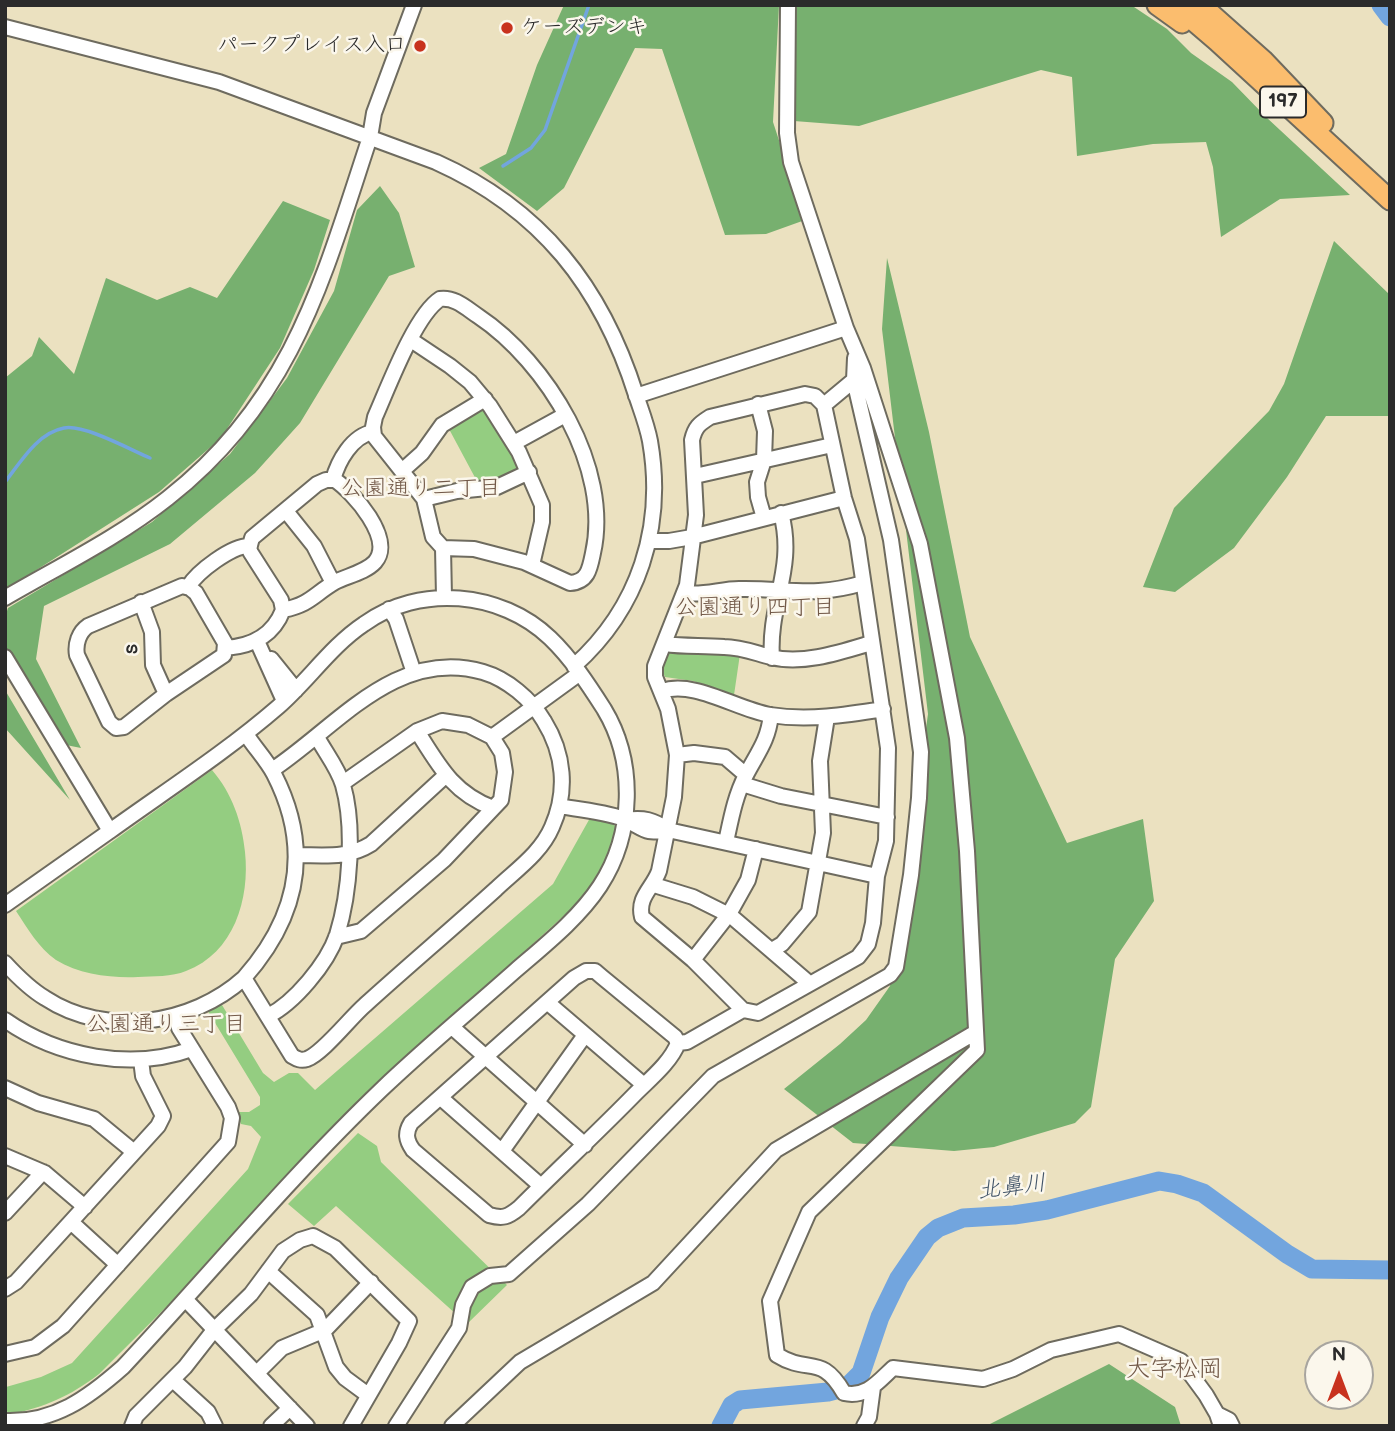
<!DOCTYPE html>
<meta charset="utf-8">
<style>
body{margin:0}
#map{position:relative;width:1395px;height:1431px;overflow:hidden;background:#ebe1c0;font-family:"Balsamiq Sans",sans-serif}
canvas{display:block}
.frame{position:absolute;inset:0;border:7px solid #2b2b2b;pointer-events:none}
.north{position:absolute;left:1304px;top:1340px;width:70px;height:70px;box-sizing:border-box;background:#fbf7ec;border:2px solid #a8a59f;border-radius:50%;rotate:0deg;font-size:19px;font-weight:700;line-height:28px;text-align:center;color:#2b2b2b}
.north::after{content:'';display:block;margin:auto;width:24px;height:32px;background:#c8321e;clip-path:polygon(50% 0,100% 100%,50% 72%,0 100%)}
</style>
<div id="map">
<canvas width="1395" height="1431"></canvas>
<div class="frame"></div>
<div class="north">N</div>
</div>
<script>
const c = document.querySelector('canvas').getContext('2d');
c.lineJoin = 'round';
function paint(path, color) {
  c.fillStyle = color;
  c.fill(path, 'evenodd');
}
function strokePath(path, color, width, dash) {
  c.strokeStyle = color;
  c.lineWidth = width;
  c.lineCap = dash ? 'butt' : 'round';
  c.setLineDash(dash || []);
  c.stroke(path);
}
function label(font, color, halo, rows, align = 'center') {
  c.font = font + ' "Balsamiq Sans","Klee One",sans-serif';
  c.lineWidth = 5;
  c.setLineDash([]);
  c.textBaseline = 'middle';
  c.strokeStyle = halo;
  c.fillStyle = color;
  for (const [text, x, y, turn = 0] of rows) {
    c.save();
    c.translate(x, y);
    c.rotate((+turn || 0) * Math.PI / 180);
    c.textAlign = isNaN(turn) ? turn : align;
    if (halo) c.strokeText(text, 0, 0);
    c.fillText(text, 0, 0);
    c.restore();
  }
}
paint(new Path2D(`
 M484,402l41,69 -46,14 -30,-56z
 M671,652l69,2 -6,41 -41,-14 -28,-4 -4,-10 6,-13z
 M212,770c20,23 30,52 33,82 5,47 -11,101 -59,119 -14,6 -33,5 -48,6 -27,1 -58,-2 -82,-17 -18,-13 -28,-31 -40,-49z
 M590,818l24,5 3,11 -17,37 -20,30 -78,71 -403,402c-30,23 -53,32 -89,41l-5,-6 1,-22 35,-10 31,-14 176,-194 13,-32 -10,-11 -10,-2 -5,-12h13l11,-7v-8l-54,-89 13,-8 44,73 11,9 15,-9h9l17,17 238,-206z
 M358,1133l19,13 4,16 126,123 -40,39 -131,-118 -22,20 -26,-22z`), '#94cd81');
paint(new Path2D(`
 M564,5h215l-6,117 32,98 -39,14 -41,1 -63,-186 -27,-1 -71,140 -27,23 -58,-43 27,-14 31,-89z
 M796,5h335l36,24 24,24 41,29 34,35 84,78 -70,4 -59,38 -8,-70 -7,-25 -53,2 -76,12 -5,-79 -31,-7 -182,56 -65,-5z
 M380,186l19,27 16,54 -26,9 -89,147 -45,50 -85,71 -126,62 -8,53 45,89 -15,-3 -61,-97v-31l3,-9 144,-86 78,-68 57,-76 47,-87 23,-81z
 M283,201l47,19 -16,50 -34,78 -59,90 -62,54 -154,98v-212l27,-22 7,-19 35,37 32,-96 51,22 33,-13 27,11z
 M1334,241l56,54v121h-64l-39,61 -53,71 -59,44 -32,-5 31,-79 95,-97 15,-27z
 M887,258l42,174 41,205 97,206 76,-24 11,82 -39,58 -24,148 -16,16 -81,24 -40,4 -101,-8 -69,-54 56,-45 26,-24 24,-34 38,-272 -46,-385z
 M5,690l65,110 -65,-72z
 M1109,1364l66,43 6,19h-195z`), '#77b06f');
strokePath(new Path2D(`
 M503,166l28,-18 14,-18 44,-125
 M5,482c15,-19 32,-49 59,-54 20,-4 67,22 86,30`), '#72a5de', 3.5);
strokePath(new Path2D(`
 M1381,5l9,12
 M721,1426l11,-21 8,-5 88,-8 19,-5 14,-14 19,-56 19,-39 28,-41 11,-9 25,-10 51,-3 33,-5 112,-29 18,3 26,9 84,61 25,15 78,1`), '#72a5de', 19);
const minor = new Path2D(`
 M788,5l-1,128 4,29 55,166 17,40 57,176 37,194 10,113 10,199 -168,162 -39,89 7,54c32,20 44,-2 67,38 22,5 34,-11 49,-25l90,11 30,-10 38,-19 68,-16 62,27 25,34 11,19 4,12
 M5,27l214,55 217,80c105,47 166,125 200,233 5,15 11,30 14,46 15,86 -11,167 -76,225
 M411,340l39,26 20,16 20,24 29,46 23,53v17l-10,43
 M805,394l10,2 9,9 20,93 13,41 31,209 -2,93 -9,35 -4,47 -5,21 -10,13 -100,56 -15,-3 -50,-50 -51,-43c-5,-20 11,-29 17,-46l15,-74 3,-42 -9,-46 -13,-32v-11l32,-81 9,-70 -4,-75c3,-13 7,-16 18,-23z
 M636,396l210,-68
 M758,404l7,27 -1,29 -7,22 1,15 6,21
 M824,405l30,-25
 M514,443l51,-28
 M403,470l19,-17 20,-28 43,-26
 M695,476l137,-31
 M333,480c5,-19 19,-44 40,-48
 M424,499l9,38 10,11 31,1 50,13 46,21c18,-1 20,-15 23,-30 19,-85 -46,-191 -115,-237 -12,-8 -23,-19 -38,-17 -25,16 -52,89 -65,118l-2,10 1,9 50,63 33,-8 40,-4 32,-15
 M286,511l28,35 19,37
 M649,541h20l23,-4 152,-39
 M443,548l1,49
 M182,586l8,2 6,5 29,50 -1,12 -58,39 -42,33 -8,1 -7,-6 -32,-67c-2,-11 2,-23 11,-29z
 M188,587c9,-15 44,-42 62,-41
 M685,593c18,3 36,-4 54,-4 49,-1 74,9 124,-6
 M5,598c55,-32 114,-61 163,-100 125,-98 155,-219 202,-361l4,-24 40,-108
 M141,602l11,30 1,33 13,29
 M389,609l7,10 18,54
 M257,641l27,60
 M665,644c20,3 39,1 59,3 17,0 31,6 47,10 32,8 70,-5 100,-14
 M226,648c26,-2 47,-12 57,-38l-2,-10 -30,-47 -2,-4 3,-11 65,-54 9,-4h9c18,12 60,59 40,82 -9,10 -28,14 -40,20 -22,13 -24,22 -52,28
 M5,657l105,174c57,-41 116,-79 168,-124 30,-26 53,-61 86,-83 55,-40 137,-33 186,14 21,20 38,46 54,71 32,53 30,125 -4,177 -21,32 -55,59 -84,84 -45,40 -91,78 -134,119 -92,88 -173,186 -259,278 -35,31 -69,56 -118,54
 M772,658c-4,-54 24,-89 9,-145
 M271,659l25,31
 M662,691c32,-11 74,18 108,24 38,6 76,0 113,-6
 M417,731c22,35 36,62 76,77
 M246,734c8,13 20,25 28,40 38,74 25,142 -30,204l48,78c5,3 9,5 15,3 16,-6 43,-41 58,-54 43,-39 88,-77 131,-116 20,-19 45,-36 56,-62 16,-36 12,-74 -8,-106 -13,-22 -37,-42 -61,-49 -87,-25 -146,55 -211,98
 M492,737l88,-64
 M677,755l17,-2 31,4 21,18
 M742,784l39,12 106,21
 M560,806c19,4 49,6 66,14 20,10 18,14 42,10
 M626,820c17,-3 28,0 42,10l209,46
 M726,842c5,-23 9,-46 20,-67 12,-23 22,-34 25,-60
 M296,855c28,0 51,4 75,-11l74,-68
 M654,885l39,12 38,19 78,67
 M5,905l105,-74
 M336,937l25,-6 83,-71 57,-60 4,-28 -3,-19 -10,-16 -24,-12 -26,-4 -25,10 -74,52
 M772,950l10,-6 27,-32 14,-79 -3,-72 7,-44
 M693,960l36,-46 19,-34 8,-31
 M5,963c12,13 25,26 40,35 61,40 147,27 199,-20
 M586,971h9l7,6 73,60 3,6c-7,19 -28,36 -42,50 -38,39 -78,76 -117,115 -11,9 -16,11 -30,7l-76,-65c-7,-10 -8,-17 -2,-27l163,-145z
 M547,1002l97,83
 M268,1016c26,-13 59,-52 69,-81 13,-42 18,-108 6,-150 -5,-17 -18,-33 -26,-48
 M5,1020c53,37 126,51 187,29
 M452,1027l133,118
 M678,1043l9,-1 56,-32
 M5,1088l33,15 56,16 40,33
 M441,1098l100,88
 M502,1151l83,-116
 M5,1156l40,17 40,34
 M5,1213l38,-41
 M71,1222l47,43
 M268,1271l49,44 19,52 9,11 23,17
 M5,1289l11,-7 142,-156 5,-10 -20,-40 -2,-16
 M186,1300l121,126
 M5,1354l30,-7 28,-21 165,-184 4,-24 -4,-11 -49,-79 -2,-11
 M258,1372l24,-24 43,-18 46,-48
 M173,1380l35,32 7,14
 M1217,1414l12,6 3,6
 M132,1426l4,-10 49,-49 29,-37 37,-36 32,-43 17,-11 13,-4 22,12 74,73 -10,22 -48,83
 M271,1426l19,-18
 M396,1426l63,-98 4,-23 9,-18 18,-11 19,-2 79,-70 125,-128 177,-101 6,-8 15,-92 8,-77 2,-46 -30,-212 -37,-160 1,-22
 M452,1426l68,-64 133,-79 123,-133 200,-118
 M864,1426l5,-9 4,-30`);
const highway = new Path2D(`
 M1157,5l25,18
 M1175,5l42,36 173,159
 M1201,5l62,55 60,63`);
strokePath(minor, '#6e6b5f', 18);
strokePath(highway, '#6e6b5f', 23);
strokePath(minor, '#fff', 14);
strokePath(highway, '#fbbd6e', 19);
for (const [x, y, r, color] of [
 [507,28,7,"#c8321e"],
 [420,46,7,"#c8321e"]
]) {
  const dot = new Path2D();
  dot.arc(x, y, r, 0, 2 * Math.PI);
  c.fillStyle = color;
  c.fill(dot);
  strokePath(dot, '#fbf7ec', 2.5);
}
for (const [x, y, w] of [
 [1283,102,46]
]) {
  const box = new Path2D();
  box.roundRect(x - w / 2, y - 15.5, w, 31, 5);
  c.fillStyle = '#fbf7ec';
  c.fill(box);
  strokePath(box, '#2b2b2b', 2);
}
label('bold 19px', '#2b2b2b', null, [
 ["197",1283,102]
]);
label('21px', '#2b2b2b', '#fbf7ec', [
 ["ケーズデンキ",521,28],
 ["パークプレイス入口",406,46,"right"]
], 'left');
label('21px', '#2b2b2b', '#fbf7ec', [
 ["s",132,649,-92]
]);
label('23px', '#725948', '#fbf7ec', [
 ["公園通り二丁目",421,489],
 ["公園通り四丁目",755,608],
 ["公園通り三丁目",166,1025]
]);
label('italic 23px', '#44566a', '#fbf7ec', [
 ["北鼻川",1012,1188,-7]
]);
label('24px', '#725948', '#fbf7ec', [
 ["大字松岡",1174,1370]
]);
</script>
